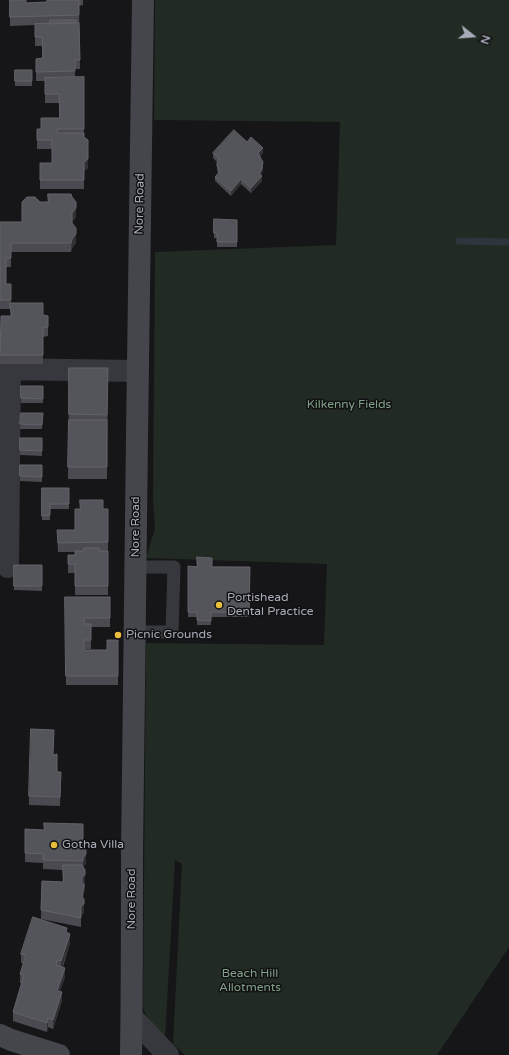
<!DOCTYPE html>
<style>
body{margin:0}
#map{position:relative;width:509px;height:1055px;overflow:hidden;background:#161618;font-family:"Varela Round",sans-serif}
canvas{display:block}
.north{position:absolute;left:453px;top:16px;width:40px;height:40px;-webkit-text-stroke:3px #111113;paint-order:stroke;rotate:107deg;font-size:11px;font-weight:700;line-height:16px;text-align:center;color:#a9acb7}
.north::after{content:'';display:block;margin:auto;width:14px;height:18px;background:#a9acb7;clip-path:polygon(50% 0,100% 100%,50% 72%,0 100%)}
</style>
<div id="map">
<canvas width="509" height="1055"></canvas>
<div class="north">N</div>
</div>
<script>
const c = document.querySelector('canvas').getContext('2d');
c.lineJoin = 'round';
function paint(path, color) {
  c.fillStyle = color;
  c.fill(path, 'evenodd');
}
function strokePath(path, color, width, dash) {
  c.strokeStyle = color;
  c.lineWidth = width;
  c.lineCap = dash ? 'butt' : 'round';
  c.setLineDash(dash || []);
  c.stroke(path);
}
function label(font, color, halo, rows, align = 'center') {
  c.font = font + ' "Varela Round",sans-serif';
  c.lineWidth = 3;
  c.setLineDash([]);
  c.textBaseline = 'middle';
  c.strokeStyle = halo;
  c.fillStyle = color;
  for (const [text, x, y, turn = 0] of rows) {
    c.save();
    c.translate(x, y);
    c.rotate((+turn || 0) * Math.PI / 180);
    c.textAlign = isNaN(turn) ? turn : align;
    if (halo) c.strokeText(text, 0, 0);
    c.fillText(text, 0, 0);
    c.restore();
  }
}
paint(new Path2D(`
 M155,0h354v947l-72,108h-252l-12,-11 9,-180 -7,-4 -10,178c-9,-10 -18,-18 -22,-31l3,-364 178,2 3,-81 -181,-6 9,-30 -2,-28 2,-248 181,-7 4,-123 -186,-2z`), '#222a24');
strokePath(new Path2D(`
 M459,241l50,1`), '#2f353d', 7);
strokePath(new Path2D(`
 M135,632h37l2,-65h-38`), '#37383d', 13);
strokePath(new Path2D(`
 M0,369l137,2
 M8,567l2,-198
 M132,1017l36,38`), '#37383d', 22);
strokePath(new Path2D(`
 M0,1035l11,5 48,15
 M131,1055c1,-67 1,-134 1,-201 3,-285 7,-569 11,-854`), '#45464c', 22);
paint(new Path2D(`
 M10,0l16,3 21,-1v-2h36v5l-4,1 1,63h-5v8h9v60l4,3v28l-4,3v18h-44v-26h12v-14h-15v-20h4l18,-11v-15h-14v-22h-9v-22l6,-1v-12h-7v-21l-25,1z
 M15,70h17v16h-17z
 M247,142l16,11 -3,3 3,10 -1,8 -1,2 1,5 -11,12 -10,-9 -10,12 -16,-15v-4l4,-4 -2,-2v-9l-4,-4v-5z
 M72,197l4,20 -4,5 4,21 -4,5 -1,4h-60v15h-5v17h5v19l32,12 5,1v20l-5,1v27h-43v-26h1l10,-22v-7h-11v-87h22l18,-20h8z
 M214,219l23,1v27h-20v-9h-3z
 M69,368h39l-1,111h-39z
 M21,386h22v17h-22z
 M21,413h22l-1,16h-22z
 M42,438v18l-22,-1v-5z
 M20,465h22v17l-22,-1z
 M42,488h27v21h-19v11h-8z
 M103,509h5v86h-33v-22h-7v-18h7v-3h-17l-1,-22h18z
 M14,565h28v26l-28,-1z
 M188,566l62,1 -1,50h-38v8h-14v-8h-9z
 M65,597h45v30h-19v22h-7v1h23l11,-10v45h-52z
 M54,755l3,17h4l-1,34 -31,-1v-9z
 M25,829l58,18 3,17 -3,2 2,18 -1,10 -1,4 1,10v5l-3,2v12l-40,-8 1,-38 21,1v-12l-20,-1v-6l-18,-1z
 M67,933l3,10 -7,24 2,10 -5,14 2,10 -9,28 -5,-2 -1,5 -34,-11v-9l9,-29h-2v-9l3,-11h-2v-9z`), '#4a4a50');
paint(new Path2D(`
 M263,148v5l-5,5v-5z
 M88,159v9l-4,3v-9z
 M263,162l-1,12 -2,3 2,-1v5l-11,12v-5l8,-14z
 M241,179v5l-10,12v-5z
 M76,208v9l-4,5v-9z
 M76,234v9l-4,5 -1,4 1,-13z
 M86,854v10l-3,2v-8z
 M85,870v14l-3,2v-9z
 M84,885v9l-2,12v-9z
 M84,899v14l-3,2v12v-21z
 M70,934v9l-9,27v-9z
 M65,968v9l-8,23v-9z
 M62,992v9l-9,28v-9z
 M48,1018v9l-1,5v-9z`), '#313135');
const building = new Path2D(`
 M10,0h16v3l21,-1v-2h32v15l-69,2z
 M50,20h26v3l-26,1z
 M79,23l1,37h-5v11l-39,1v-13l7,-1 -1,-21h-7v-13z
 M15,70h17v11h-17z
 M84,77v52h-27v4h27v4l4,3v19l-4,3v18h-44v-17h12v-23h-15v-11h4v-11h19l-1,-24h-14v-16z
 M234,130l13,12 4,-5 12,11 -5,5 5,9 -1,7 -3,5 3,2 -11,12 -10,-9 -10,12 -16,-14 5,-6 -3,-5v-3l2,-4 -6,-6z
 M48,194h23l1,3 4,5v6l-4,5v10l4,5v6l-4,5 -1,4h-60v15h-5v26h5v16h-11v-78h22v-20l5,-5h8l5,5h8z
 M214,219l23,1v22h-20v-9h-3z
 M10,303h33v12l5,1v11l-5,1v27h-43l1,-39h10z
 M69,368h39l-1,47 -38,-1z
 M21,386h22v13l-22,-1z
 M21,413h22l-1,12 -22,-1z
 M69,420h38v47h-39z
 M20,438h22v13l-22,-1z
 M20,465h22v12l-22,-1z
 M42,488h27v16h-19v11l-8,1z
 M80,500h23v9h5v33l-50,1 -1,-13h18v-21h5z
 M84,548h15v3h9v35h-33v-22h-7v-9h7v-4h8z
 M197,557l15,1v9h38l-1,46 -38,-1v9l-14,-1v-8h-9v-46l9,1z
 M14,565h28v21h-28z
 M65,597h45v21h-26v6h7v16h-7v10h23v-10h11v36h-52z
 M31,729l23,1 -1,25 4,-1v18h4l-1,25 -31,-1z
 M44,823l39,1v23l3,3v4l-3,4v3l-40,-1v-6l-18,-1v-24l19,1z
 M63,865h19l3,5v5l-3,2v5l2,3 -2,12 2,2v5l-3,2v12l-40,-8 1,-29 21,1z
 M33,917l34,11 -1,4 4,2 -9,27 -4,-1 -1,5 9,3 -8,23 5,1 -9,28 -5,-2 -1,5 -34,-11 11,-37 -4,-1 6,-19 -5,-1z`);
paint(building, '#54555b');
strokePath(building, '#626269', 1);
for (const [x, y, r, color] of [
 [219,605,4,"#e9be3d"],
 [118,635,4,"#e9be3d"],
 [54,845,4,"#e9be3d"]
]) {
  const dot = new Path2D();
  dot.arc(x, y, r, 0, 2 * Math.PI);
  c.fillStyle = color;
  c.fill(dot);
  strokePath(dot, '#111113', 1.5);
}
label('12px', '#a9acb7', '#111113', [
 ["Nore Road",140,204,-89],
 ["Nore Road",136,527,-90],
 ["Nore Road",132,899,-90]
]);
label('12px', '#81a186', '#111113', [
 ["Kilkenny Fields",349,405],
 ["Beach Hill",250,974],
 ["Allotments",250,988]
]);
label('12px', '#a9acb7', '#111113', [
 ["Portishead",227,598],
 ["Dental Practice",227,612],
 ["Picnic Grounds",126,635],
 ["Gotha Villa",62,845]
], 'left');
</script>
